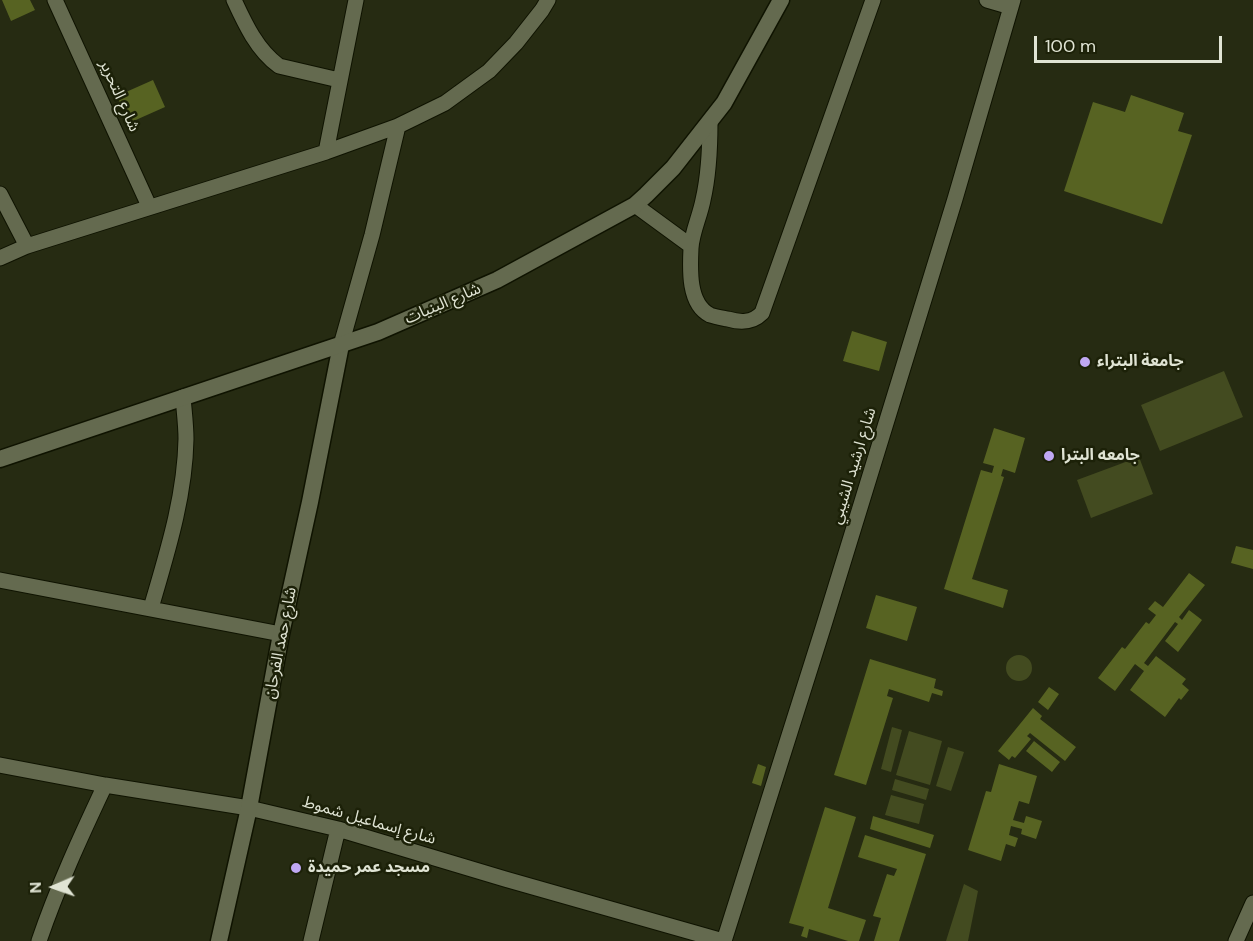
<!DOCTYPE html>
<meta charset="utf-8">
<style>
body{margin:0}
#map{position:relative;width:1253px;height:941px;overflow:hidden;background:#262b12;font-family:"DM Sans",sans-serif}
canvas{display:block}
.north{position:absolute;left:24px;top:857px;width:60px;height:60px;-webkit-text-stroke:4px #1c2108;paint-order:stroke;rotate:268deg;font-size:16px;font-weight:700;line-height:24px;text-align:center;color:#e0e4d4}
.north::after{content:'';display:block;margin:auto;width:21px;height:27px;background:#e0e4d4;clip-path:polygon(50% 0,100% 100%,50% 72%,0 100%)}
.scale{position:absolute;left:1034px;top:36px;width:188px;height:27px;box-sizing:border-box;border:3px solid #e0e4d4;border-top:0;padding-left:8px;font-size:18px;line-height:21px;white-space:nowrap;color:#e0e4d4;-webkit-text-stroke:4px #1c2108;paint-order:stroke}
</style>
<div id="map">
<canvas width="1253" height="941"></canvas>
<div class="north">N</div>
<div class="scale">100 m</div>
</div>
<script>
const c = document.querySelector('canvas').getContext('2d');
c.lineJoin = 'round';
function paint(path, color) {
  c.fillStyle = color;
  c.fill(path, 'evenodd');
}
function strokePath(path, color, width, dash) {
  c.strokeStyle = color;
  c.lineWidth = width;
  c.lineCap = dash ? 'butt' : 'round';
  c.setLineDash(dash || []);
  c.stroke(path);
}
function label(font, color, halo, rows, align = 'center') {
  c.font = font + ' "DM Sans","Noto Sans Arabic",sans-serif';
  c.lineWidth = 5;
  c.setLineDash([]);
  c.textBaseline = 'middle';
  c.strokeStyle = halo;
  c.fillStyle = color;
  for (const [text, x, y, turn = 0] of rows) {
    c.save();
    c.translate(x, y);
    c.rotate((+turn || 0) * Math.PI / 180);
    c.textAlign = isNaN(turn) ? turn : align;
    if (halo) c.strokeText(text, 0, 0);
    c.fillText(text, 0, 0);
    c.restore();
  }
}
paint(new Path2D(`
 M1224,371l19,46 -83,34 -19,-46z
 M1139,457l14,37 -62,24 -14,-38z
 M1006 668a13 13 0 1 1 26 0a13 13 0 1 1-26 0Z
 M892,727l10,3 -11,42 -10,-3z
 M909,731l33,10 -12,44 -34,-10z
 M948,747l16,5 -13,39 -15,-5z
 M895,779l34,10 -3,11 -34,-10z
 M891,795l33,9 -5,20 -34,-9z
 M964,884l14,7 -10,50h-22z`), '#434b20');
paint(new Path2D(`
 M2,0h28l5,10 -24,11z
 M153,80l12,27 -36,16 -12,-27z
 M1131,95l53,18 -6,18 14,4 -30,89 -98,-33 29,-89 32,10z
 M852,331l35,11 -8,29 -36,-10z
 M994,428l31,10 -10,35 -12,-4 -2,7 3,1 -32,102 36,11 -5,18 -59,-19 37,-119 11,3 2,-7 -11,-3z
 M1236,546l17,4v19l-22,-6z
 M1189,573l16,12 -26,32 3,3 7,-10 13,10 -24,32 -13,-11 13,-17 -3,-2 -31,41 4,3 8,-10 30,23 -4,5 7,6 -8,10 -2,-2 -14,19 -35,-27 14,-19 -9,-7 -20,27 -17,-13 24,-31 3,2 21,-27 3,2 7,-9 -8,-6 7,-8 8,6z
 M876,595l41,12 -10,34 -41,-13z
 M870,659l66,20 -2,9 9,3 -1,5 -10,-3 -3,9 -40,-13 -2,7 6,2 -27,87 -32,-10z
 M1049,687l10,7 -11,16 -10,-8z
 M1033,708l9,8 -2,3 36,28 -11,14 -35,-28 -3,3 4,3 -16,19 -3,-2 -3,4 -11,-9z
 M1034,741l26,21 -8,10 -26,-21z
 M758,764l8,3 -5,19 -9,-3z
 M999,764l38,12 -8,28 -10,-3 -6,19 11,3 2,-7 16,5 -6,18 -15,-5 1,-5 -11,-3 -2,9 9,3 -3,9 -9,-3 -5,17 -33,-11 18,-59 5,1z
 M825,807l31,10 -28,91 38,12 -7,21h-11l-39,-12 -2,9 -6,-2 3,-9 -15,-4z
 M873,816l61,19 -4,13 -60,-19z
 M865,835l61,19 -27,87h-25l7,-23 -8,-2 14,-42 7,2 3,-7 -39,-12z`), '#576322');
const minor = new Path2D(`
 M55,0l94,206
 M234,0c11,24 23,50 45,66l60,14
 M987,0l24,7
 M710,122c0,27 -1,52 -7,78 -3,16 -11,32 -12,48 -1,21 -3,56 19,67 6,2 13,3 18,4 13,4 24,4 34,-6l111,-313
 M326,152l30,-152
 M0,194l27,52
 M635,205l56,41
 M0,258l27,-12 299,-94 72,-26 47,-23 44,-32 27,-28 26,-33 6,-10
 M341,345l31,-110 26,-109
 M0,580l281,54
 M151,608c16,-55 34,-111 35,-169 0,-14 -2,-29 -3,-42
 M0,765l105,20 144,23 89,21 167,50 218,62
 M39,941c18,-53 42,-105 66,-156
 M311,941l27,-112
 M724,941l99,-313 132,-429 58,-199
 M1236,941l17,-38`);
const tertiary = new Path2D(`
 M219,941l30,-133 32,-174 29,-132 31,-157`);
const secondary = new Path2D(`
 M0,459l378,-127 119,-52 138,-75 11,-10 27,-27 51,-65 57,-103`);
strokePath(minor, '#0f1300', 17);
strokePath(tertiary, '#0f1300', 19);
strokePath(secondary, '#0f1300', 19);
strokePath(minor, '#646a4f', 15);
strokePath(tertiary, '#646a4f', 16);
strokePath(secondary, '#646a4f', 16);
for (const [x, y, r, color] of [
 [1085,362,6,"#c0a8f3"],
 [1049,456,6,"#c0a8f3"],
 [296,868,6,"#c0a8f3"]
]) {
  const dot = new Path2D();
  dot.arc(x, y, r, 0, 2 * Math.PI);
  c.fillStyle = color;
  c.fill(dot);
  strokePath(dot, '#1c2108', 2);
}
label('16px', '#e0e4d4', '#1c2108', [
 ["شارع التحرير",119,96,66],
 ["شارع البنيات",443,304,-23],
 ["شارع ارشيد الشيبي",854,466,-73],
 ["شارع حمد الفرحان",281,643,-79],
 ["شارع إسماعيل شموط",369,821,16]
]);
label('bold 16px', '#e0e4d4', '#1c2108', [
 ["جامعة البتراء",1097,362],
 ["جامعه البترا",1061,456],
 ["مسجد عمر حميدة",308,868]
], 'left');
</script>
